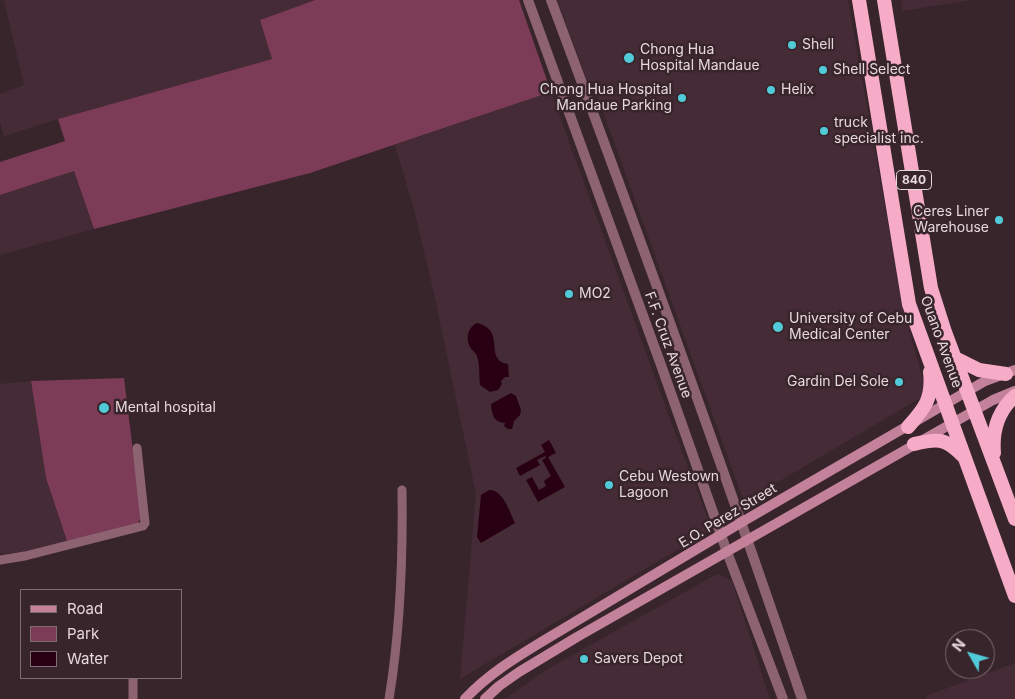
<!DOCTYPE html>
<style>
body{margin:0}
#map{position:relative;width:1015px;height:699px;overflow:hidden;background:#38252c;font-family:Inter,sans-serif}
canvas{display:block}
.legend{position:absolute;left:20px;top:589px;width:162px;height:90px;box-sizing:border-box;background:#38252c;border:1px solid #7e6d73;margin:0;padding:6px 9px;list-style:none;font-size:15px;color:#e6d8dd}
.legend li{display:flex;align-items:center;gap:10px;height:25px}
.legend b{width:25px;border:1px solid #7e6d73}
.north{position:absolute;left:945px;top:629px;width:50px;height:50px;box-sizing:border-box;background:#38252c;border:1px solid #7e6d73;border-radius:50%;rotate:308deg;font-size:14px;font-weight:700;line-height:20px;text-align:center;color:#e6d8dd}
.north::after{content:'';display:block;margin:auto;width:18px;height:22px;background:#52cbd9;clip-path:polygon(50% 0,100% 100%,50% 72%,0 100%)}
</style>
<div id="map">
<canvas width="1015" height="699"></canvas>
<ul class="legend">
<li><b style="height:6px;background:#c4819a"></b>Road</li>
<li><b style="height:14px;background:#7c3b56"></b>Park</li>
<li><b style="height:14px;background:#290013"></b>Water</li>
</ul>
<div class="north">N</div>
</div>
<script>
const c = document.querySelector('canvas').getContext('2d');
c.lineJoin = 'round';
function paint(path, color) {
  c.fillStyle = color;
  c.fill(path, 'evenodd');
}
function strokePath(path, color, width, dash) {
  c.strokeStyle = color;
  c.lineWidth = width;
  c.lineCap = dash ? 'butt' : 'round';
  c.setLineDash(dash || []);
  c.stroke(path);
}
function label(font, color, halo, rows, align = 'center') {
  c.font = font + ' Inter,sans-serif';
  c.lineWidth = 5;
  c.setLineDash([]);
  c.textBaseline = 'middle';
  c.strokeStyle = halo;
  c.fillStyle = color;
  for (const [text, x, y, turn = 0] of rows) {
    c.save();
    c.translate(x, y);
    c.rotate((+turn || 0) * Math.PI / 180);
    c.textAlign = isNaN(turn) ? turn : align;
    if (halo) c.strokeText(text, 0, 0);
    c.fillText(text, 0, 0);
    c.restore();
  }
}
paint(new Path2D(`
 M4,0h311l-55,20 12,39 -214,60 -54,17 -4,-14v-28l24,-9z
 M557,0h291l55,308 24,86 -183,108 -147,-407 -10,-15z
 M901,0h70l-68,11z
 M551,92l126,346 35,91 -252,150 16,-185 -41,-196 -20,-85 -20,-68z
 M74,171l20,58 -94,26v-60z
 M31,381l15,97 21,63 -42,11 -25,2v-170z
 M717,574l15,7 38,118h-265l41,-29z
 M1015,663v36h-88l-1,-3z`), '#452b35');
paint(new Path2D(`
 M315,0h204l32,92 -241,81 -216,56 -20,-58 -74,24v-33l65,-21 -7,-22 214,-60 -12,-39z
 M124,378l17,139 -4,8 -70,16 -21,-63 -15,-97z`), '#7c3b56');
paint(new Path2D(`
 M477,323c30,7 6,37 31,41l1,13h-4l-4,4 1,3 -4,6 -8,2 -10,-7c-1,-9 0,-20 -3,-29 -1,-4 -5,-5 -7,-9 -5,-9 -2,-20 7,-24z
 M511,393l5,3 5,14 -1,5 -6,6 -2,8h-4l-4,-3 1,-3c-12,-1 -13,-9 -14,-19z
 M549,440l7,13 -8,4 17,30 -27,15 -12,-22 6,-3 7,13 7,-4 -2,-5 7,-5 -9,-16 4,-2 -1,-2 -8,4 3,5 -20,11 -4,-8 29,-16 -4,-7z
 M489,490c14,-1 21,23 26,33l-34,20 -4,-6 4,-42z`), '#290013');
strokePath(new Path2D(`
 M0,560l25,-4 118,-30 2,-3 -8,-75
 M133,678v21
 M389,699c11,-67 14,-141 13,-209`), '#8d6372', 9);
strokePath(new Path2D(`
 M528,0l133,365 66,187 56,147
 M551,0c87,232 172,465 251,699`), '#8d6372', 10);
strokePath(new Path2D(`
 M465,699c22,-24 50,-41 78,-58l199,-119 243,-141 30,-11
 M485,699l14,-13 20,-14 58,-35 416,-237 22,-9`), '#c4819a', 10);
strokePath(new Path2D(`
 M859,0l50,304 106,292
 M884,0l47,288 14,44 70,187
 M955,358l24,12 27,4
 M908,427c17,-19 25,-29 22,-55
 M914,444c25,-6 32,-6 50,13
 M994,453c-2,-23 4,-42 21,-57`), '#f6acc7', 14);
for (const [x, y, r, color] of [
 [792,45,5,"#52cbd9"],
 [629,58,6,"#52cbd9"],
 [823,70,5,"#52cbd9"],
 [771,90,5,"#52cbd9"],
 [682,98,5,"#52cbd9"],
 [824,131,5,"#52cbd9"],
 [999,220,5,"#52cbd9"],
 [569,294,5,"#52cbd9"],
 [778,327,6,"#52cbd9"],
 [899,382,5,"#52cbd9"],
 [104,408,6,"#52cbd9"],
 [609,485,5,"#52cbd9"],
 [584,659,5,"#52cbd9"]
]) {
  const dot = new Path2D();
  dot.arc(x, y, r, 0, 2 * Math.PI);
  c.fillStyle = color;
  c.fill(dot);
  strokePath(dot, '#38252c', 2);
}
for (const [x, y, w] of [
 [914,180,35]
]) {
  const box = new Path2D();
  box.roundRect(x - w / 2, y - 9.5, w, 19, 4);
  c.fillStyle = '#38252c';
  c.fill(box);
  strokePath(box, '#e6d8dd', 1);
}
label('bold 12px', '#e6d8dd', null, [
 ["840",914,180]
]);
label('14px', '#e6d8dd', '#38252c', [
 ["Shell",802,45],
 ["Chong Hua",640,50],
 ["Hospital Mandaue",640,66],
 ["Shell Select",833,70],
 ["Chong Hua Hospital",672,90,"right"],
 ["Mandaue Parking",672,106,"right"],
 ["Helix",781,90],
 ["truck",834,123],
 ["specialist inc.",834,139],
 ["Ceres Liner",989,212,"right"],
 ["Warehouse",989,228,"right"],
 ["MO2",579,294],
 ["University of Cebu",789,319],
 ["Medical Center",789,335],
 ["Gardin Del Sole",889,382,"right"],
 ["Mental hospital",115,408],
 ["Cebu Westown",619,477],
 ["Lagoon",619,493],
 ["Savers Depot",594,659]
], 'left');
label('14px', '#e6d8dd', '#38252c', [
 ["Ouano Avenue",941,342,70],
 ["F.F. Cruz Avenue",668,345,70],
 ["E.O. Perez Street",728,516,-31]
]);
</script>
